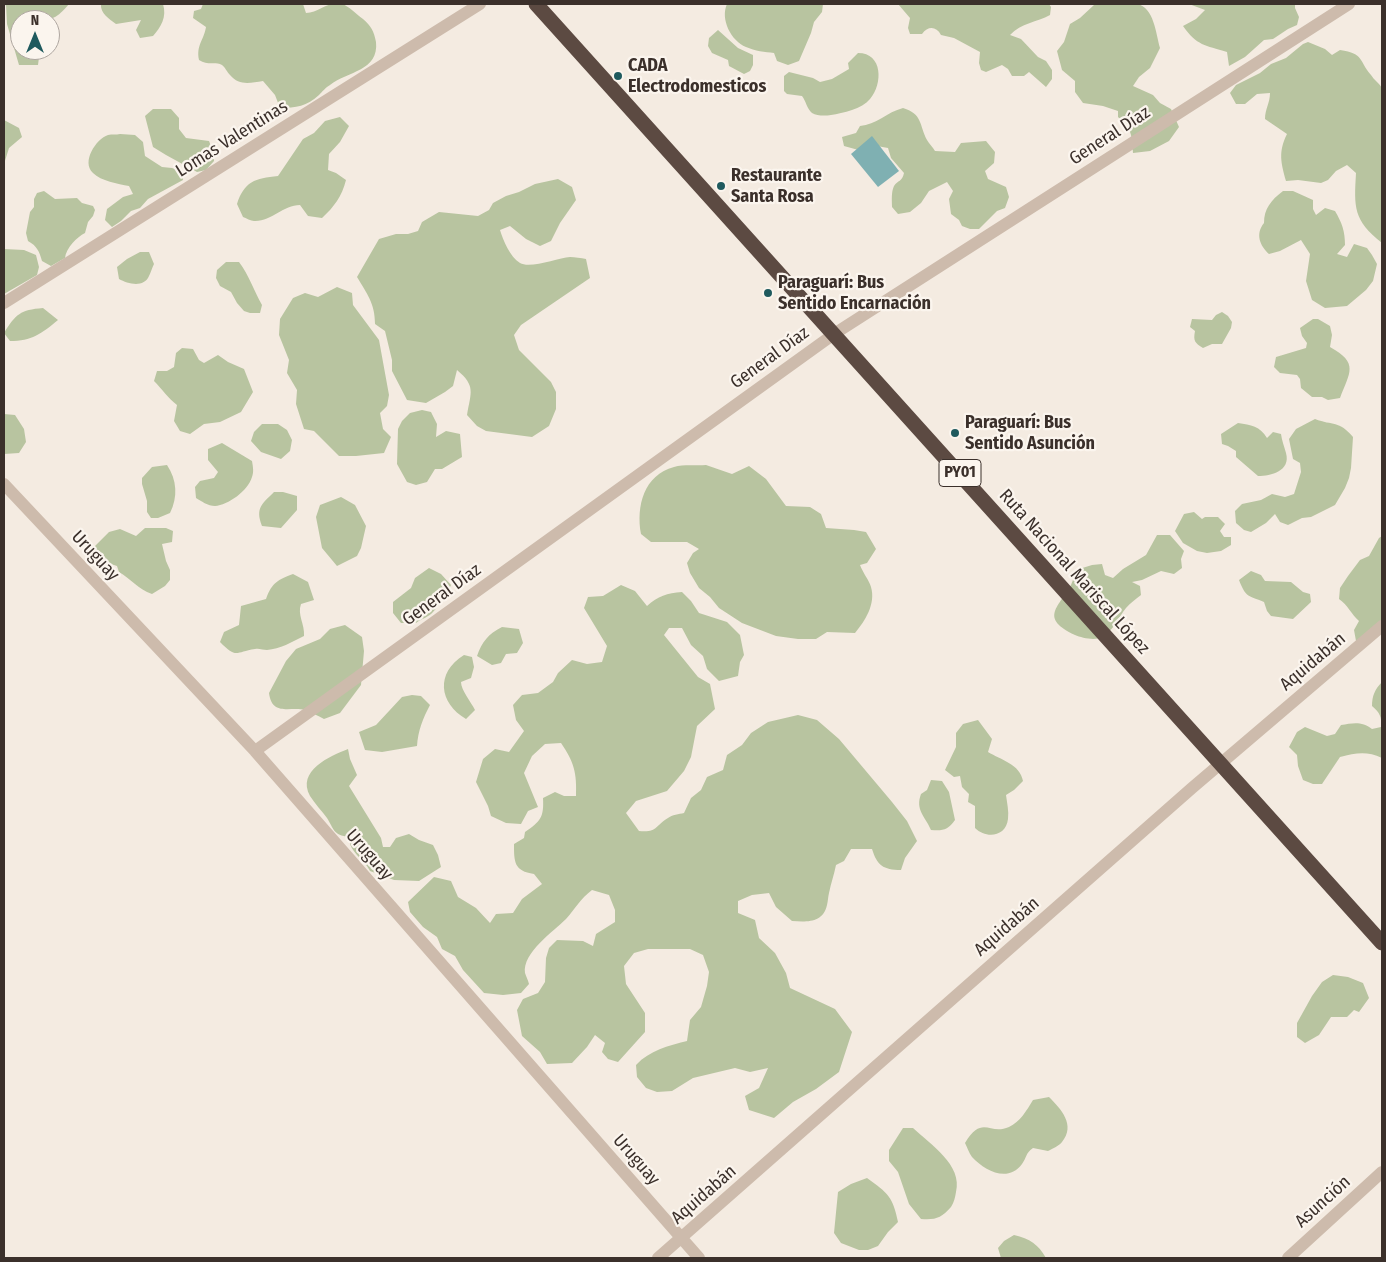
<!DOCTYPE html>
<meta charset="utf-8">
<style>
body{margin:0}
#map{position:relative;width:1386px;height:1262px;overflow:hidden;background:#f4ebe1;font-family:"Fira Sans Condensed",sans-serif}
canvas{display:block}
.frame{position:absolute;inset:0;border:5px solid #3b302b;pointer-events:none}
.north{position:absolute;left:10px;top:10px;width:50px;height:50px;box-sizing:border-box;background:#fbf5ee;border:1px solid #aea6a0;border-radius:50%;rotate:0deg;font-size:14px;font-weight:700;line-height:20px;text-align:center;color:#3b302b}
.north::after{content:'';display:block;margin:auto;width:18px;height:22px;background:#1f5a5e;clip-path:polygon(50% 0,100% 100%,50% 72%,0 100%)}
</style>
<div id="map">
<canvas width="1386" height="1262"></canvas>
<div class="frame"></div>
<div class="north">N</div>
</div>
<script>
const c = document.querySelector('canvas').getContext('2d');
c.lineJoin = 'round';
function paint(path, color) {
  c.fillStyle = color;
  c.fill(path, 'evenodd');
}
function strokePath(path, color, width, dash) {
  c.strokeStyle = color;
  c.lineWidth = width;
  c.lineCap = dash ? 'butt' : 'round';
  c.setLineDash(dash || []);
  c.stroke(path);
}
function label(font, color, halo, rows, align = 'center') {
  c.font = font + ' "Fira Sans Condensed",sans-serif';
  c.lineWidth = 4.5;
  c.setLineDash([]);
  c.textBaseline = 'middle';
  c.strokeStyle = halo;
  c.fillStyle = color;
  for (const [text, x, y, turn = 0] of rows) {
    c.save();
    c.translate(x, y);
    c.rotate((+turn || 0) * Math.PI / 180);
    c.textAlign = isNaN(turn) ? turn : align;
    if (halo) c.strokeText(text, 0, 0);
    c.fillText(text, 0, 0);
    c.restore();
  }
}
paint(new Path2D(`
 M4,4h65c-17,21 -25,16 -49,16v30h20l-2,15h-19l-12,-41 -1,-19 -2,1z
 M101,4h62c4,13 -2,23 -10,32l-13,2 -4,-8 5,-10 -25,4c-7,-5 -16,-11 -15,-20z
 M203,4h100l3,9c13,0 20,-12 36,-9 7,2 15,11 21,15 8,7 11,12 13,23 3,29 -28,29 -46,43 -4,2 -8,7 -11,10 -12,11 -23,13 -39,13l-5,-13 -12,-14c-13,2 -24,5 -33,-6 -3,-3 -5,-8 -8,-10 -7,-4 -14,1 -23,-5 -3,-15 5,-20 7,-33l-13,-9 1,-7 7,-2z
 M727,4h96l-1,8 -8,10 -3,11 -12,28 -11,4 -11,-4 -3,-8c-9,-1 -19,-2 -28,-6 -15,-6 -26,-28 -19,-43z
 M898,4h78l16,1 8,-1h49l2,3 -1,8c-13,7 -29,8 -40,20l11,4 17,18 8,4 6,9v9l-6,8 -17,-15 -5,4h-12l-4,-7 -6,-4 -16,7 -5,-2 -2,-7 1,-11 -26,-14 -13,-3c-5,-9 -13,-9 -19,-1h-12l-2,-6 2,-10z
 M1113,4c7,0 17,-2 24,0 17,3 19,30 23,44l-10,20 -11,9 -6,9 20,9 7,8 11,6 8,18 -10,14 -19,10 -17,2c-1,-18 -1,-24 -15,-36v-6l-15,-5 -20,-3 -8,-11v-11l-13,-11 -5,-19 7,-9 6,-18 10,-6 14,-13z
 M1189,4h106v4l4,9 -2,8 -9,4 -15,10 -9,1 -19,17 -16,9 -2,-14c-22,-7 -30,-6 -44,-26l13,-7 9,-9z
 M718,30l20,18 15,7v10l-3,6 -6,3 -15,-8 -1,-6 -16,-7 -4,-7 1,-8z
 M1308,42l17,7 7,6 8,-5c25,4 18,10 31,25 3,5 8,8 11,13v155c-29,-23 -28,-36 -26,-70l-9,-8 -11,6 -8,9 -7,3 -23,-3 -12,1c-5,-18 -8,-29 1,-47l-22,-15c0,-10 5,-16 5,-26l-13,1 -12,10h-9l-6,-11 6,-8 24,-12 11,-9 15,-6 17,-14z
 M858,53c25,0 25,31 12,46 -8,10 -27,14 -39,16 -6,1 -14,1 -19,-2 -5,-4 -6,-12 -10,-17l-15,-2 -3,-3v-15l5,-4 24,6 7,4 12,-3 17,-10 -1,-6z
 M903,108c20,6 16,17 24,32 2,4 6,7 8,11l20,1 6,-9 25,-2 9,11 -1,11 -9,8 3,8 18,8 3,10 -4,11 -8,3 -18,18h-9l-8,-3 -3,-6 -8,-6 -2,-15 4,-8 -6,-9 -18,9 -8,12 -11,9 -12,2 -6,-7c0,-6 -1,-15 2,-21 4,-6 8,-4 10,-13l-13,-15 -3,-10 -11,-2 -15,5 -18,-5 -2,-9 14,-4 4,-7c16,-1 27,-14 43,-18z
 M153,109h18l8,9v11l7,9 23,3 5,13v7l-8,9 -9,2 -31,-17 -13,-8 -8,-31z
 M340,117l9,9 -9,16 -11,12 -1,16 8,3 10,7c-4,16 -12,27 -24,38l-14,-2 -8,-11c-17,0 -29,17 -46,16 -3,0 -8,-3 -11,-4l-6,-13c7,-22 18,-26 41,-28l25,-37 11,-6 11,-12z
 M4,120l15,8 3,9 -13,11 -5,16z
 M120,134l15,1 8,7 2,14 17,11 10,1 10,4 1,8 -35,19 -8,9 -9,3 -10,10 -9,6 -7,-7 2,-11 16,-12 10,-3 -4,-8c-11,-2 -28,-5 -36,-13 -12,-11 3,-34 15,-38 4,-1 8,0 12,-1z
 M558,179l14,8 4,13 -16,23 -9,18 -11,5 -14,-7 -16,-13 -10,4c3,10 10,27 20,33 10,6 38,-5 50,-6 5,0 11,1 16,2l4,19 -69,47 -7,10 5,15 32,32 5,10v17l-7,17 -17,11 -46,-6 -9,-5 -10,-11c4,-23 9,-29 -10,-45l-4,16 -8,6 -19,11 -19,-3 -15,-29v-11l-7,-29 -10,-7c0,-21 -8,-30 -18,-47l22,-38 17,-5h12l10,-3 4,-9 17,-10 39,4 11,-6 4,-7 13,-7 13,-4 16,-8z
 M44,191l11,8 22,-1 5,5 11,3 2,4 -2,6 -5,6 -3,11c-8,4 -19,15 -20,25l-14,8 -9,-5c-3,-10 -5,-15 -14,-20l-2,-8 4,-21 4,-5v-8l3,-6z
 M1283,191h10l20,9v9l3,6 9,-7 10,3c7,12 10,20 10,34l-8,9 10,3 7,-13 13,4 5,7 5,9 -4,17 -7,9 -19,16 -22,2 -13,-8 -6,-19 4,-27 -9,-14 -21,11 -11,3c-9,-8 -14,-20 -5,-31 0,-14 7,-23 19,-32z
 M4,249l20,1 12,5 3,12 -2,8 -33,19z
 M140,252h9l5,12c-2,4 -3,8 -5,12 -5,12 -21,8 -30,3l-2,-12 10,-8z
 M226,262h13c10,13 15,29 23,43l-2,8h-10l-6,-2 -7,-8 -6,-11 -11,-6 -4,-8 1,-8z
 M337,287l15,6 1,12 26,35 10,55 -2,11 -7,7 3,16 8,8 -7,16 -28,3h-17l-25,-25 -10,-2 -8,-25 1,-14 -10,-17 2,-13 -10,-25 1,-16 13,-21 12,-5 13,4z
 M43,308l15,12c-17,14 -26,21 -48,21l-6,-8c12,-19 16,-23 39,-25z
 M1222,312l6,4 4,6 -1,6 -9,16h-10l-9,4c-8,-5 -10,-7 -8,-17l-5,-4 2,-8 20,1 4,-5z
 M1313,319h5l12,7 2,9 -2,12c29,16 20,25 10,51l-12,2 -6,-3h-10l-11,-9 -1,-9 -3,-4 -17,-2 -6,-6 2,-10 30,-9 1,-5 -5,-7 -2,-8z
 M182,348l11,1 6,11 5,3 14,-8 10,7 16,7 9,23 -12,20 -21,10 -16,2 -14,10 -10,-3 -6,-10 3,-16c-9,-7 -15,-16 -23,-24l3,-10h10l7,-4 2,-14z
 M422,410l9,2 6,12 -1,13 10,-6 14,3 2,23 -20,12h-7l-8,13 -11,3 -9,-3 -10,-18 1,-35 4,-8 8,-8z
 M4,414l11,1 9,14 2,13 -7,11 -15,1z
 M1315,419c18,7 24,1 38,18l-2,31 -2,10 -4,10 -10,17 -24,12 -9,1 -14,7 -8,-3 -5,-8 -9,9 -15,9 -7,-2 -8,-7 -1,-12 7,-7 19,-4 11,-6 13,3 9,-3 7,-22 -1,-9 -7,-4 -4,-20 7,-10z
 M1238,423c13,2 22,3 29,15l6,-6 8,2c1,7 3,12 5,19 5,18 -15,23 -28,23l-22,-19v-6l-8,-5 -6,-2 -1,-10z
 M262,424h16l9,6 5,10 -2,11 -9,8 -20,-7 -10,-11 3,-9z
 M222,443l30,18c1,6 2,11 0,16 -4,14 -24,28 -37,29 -7,0 -14,-5 -19,-8l-1,-11 5,-6 14,-3 4,-6 -10,-12v-11z
 M167,465c10,15 11,32 3,48l-12,5h-7l-4,-6v-11l-5,-17v-6l10,-11z
 M706,465l26,9 17,-8 17,13 20,27 24,1 11,7 5,14 28,2 12,2 10,17 -9,14 -7,2c3,8 9,15 11,22 5,17 -6,34 -16,46l-28,-1 -11,7h-18l-22,-3 -34,-13 -23,-15 -9,-11 -11,-9 -9,-15 -3,-10 6,-10 6,-4 -12,-7h-36l-10,-8c-5,-28 3,-59 33,-67 10,-3 22,-1 32,-2z
 M274,492h9l14,4v14l-16,18 -19,-2c-7,-18 0,-22 12,-34z
 M341,497l14,8 11,21 -5,22 -4,8 -20,10 -15,-18 -6,-31 4,-12z
 M1194,512l8,7 3,-2h13l7,7 -5,7 4,6h7v8l-10,6 -14,2 -10,-2 -14,-8 -8,-12 9,-17z
 M145,528h21l7,3 -1,11 -10,2 4,17 4,9v10l-5,6 -13,8c-14,-5 -21,-15 -33,-22l-2,-6c-13,-4 -17,-8 -23,-19l15,-15 11,-3 16,7z
 M1157,535h13l14,16 -3,8 1,9 -8,6 -13,-3 -19,9 -10,2 8,4 1,9c-5,4 -11,8 -15,13 -8,10 -12,22 -24,29 -7,4 -20,1 -27,-2 -35,-17 -18,-26 -4,-50 2,-5 4,-10 5,-15l16,-5 10,-1 3,11 8,3 10,-9 23,-14z
 M1382,536v93l-26,12 -2,-11 5,-9c-8,-7 -11,-16 -20,-22l1,-11 8,-12 12,-16 9,-4 10,-18z
 M429,568l12,6 10,11c-3,7 -13,22 -18,27 -4,5 -12,7 -17,11h-15l-8,-10v-11l18,-14 4,-10z
 M1251,571l10,4 4,6 26,1 12,10 7,2 1,8 -18,17 -22,-3 -4,-5 -3,-9c-16,-7 -18,-4 -25,-22z
 M293,574l15,8 6,18 -13,4c-4,11 4,20 3,32 -12,6 -24,13 -37,14 -4,0 -8,-2 -12,-1 -20,3 -18,10 -35,-7l4,-10 15,-7 2,-19 25,-7c6,-17 12,-19 27,-25z
 M621,585l14,6 12,15c11,-10 20,-13 35,-14l9,9 8,12 28,9 13,13 4,20 -4,7 -2,14 -19,5 -12,-12 -4,-13 -12,-11 -9,-17h-13l-5,7 34,42 12,7 5,25 -18,17 -6,31 -7,14 -17,20 -31,10 -10,12 13,18c18,2 16,-5 29,-13 4,-3 11,-4 16,-5l7,-15 10,-8 6,-13 16,-7 4,-15 15,-10 9,-12 17,-11 30,-7 19,5 22,19 53,63 15,19 10,20 -12,17 -4,12c-18,0 -24,-5 -29,-21h-21l-7,12 -8,4c-2,10 -5,18 -7,28 -1,4 -1,8 -2,12 -4,18 -20,17 -35,16l-16,-14 -7,-14 -17,2 -14,6v12l17,7 4,18 16,15 11,20 4,15 45,21 17,23 -13,40 -23,17 -23,13 -19,16 -25,-8 -4,-14 14,-8 9,-20 -18,4 -15,-4 -42,10 -21,13 -15,1 -11,-4 -9,-11 -1,-12c14,-15 32,-19 51,-24l3,-21 11,-13 6,-21 2,-14 -6,-17 -13,-6h-42l-14,4 -10,13 2,18 19,29v19l-27,30 -10,-3 -6,-7 3,-9 -10,-8 -8,12 -15,16 -25,1 -7,-12 -18,-16 -5,-26 6,-11 15,-6 7,-11 1,-24 3,-10 8,-8 26,1 10,5 3,-12 19,-12v-12l-6,-15 -17,-5c-12,9 -16,18 -26,29 -12,12 -44,34 -41,54 1,3 3,7 4,11l-8,9 -18,2 -19,-2 -21,-23 -8,-14 -13,-7 -5,-12 -14,-10 -13,-15 -2,-10 26,-25 17,4 7,16 18,11 14,15 6,-9 17,-1 9,-14 20,-15 -8,-10c-20,-3 -20,-12 -20,-30l10,-6 1,-6c16,-11 19,-15 18,-34l12,-6 9,4h12c1,-23 -2,-34 -15,-53l-16,1 -13,12 -8,17 14,34 -10,4 -7,13 -15,-1 -15,-7 -3,-10 -12,-24 7,-23 12,-10 14,3 15,-21 -8,-11 -3,-15 9,-10 16,-2 15,-11 5,-9 14,-13 15,4 15,-2 5,-16 -23,-38 4,-11 15,-1z
 M345,625l17,12 2,14 -3,34 -21,28 -16,6c-6,-3 -13,-7 -19,-9 -14,-4 -33,7 -36,-17l17,-32 10,-12 24,-10 10,-10z
 M502,627l17,2 4,14 -6,10 -11,1 -5,9 -9,2 -15,-9c5,-14 11,-22 25,-29z
 M464,655l8,2 2,10 -3,11 -10,4c0,8 10,20 14,28l-9,9c-27,-16 -31,-46 -2,-64z
 M1382,682v76c-15,-7 -26,-5 -42,-1l-18,27h-9l-10,-4 -5,-14 -1,-11 -8,-8 8,-15 8,-5 22,9 8,-2 6,-9c12,-2 21,-4 31,4l9,-2c1,-10 -1,-14 -9,-21 0,-10 3,-17 10,-24z
 M412,695l9,1 9,9c-7,13 -12,26 -13,41l-35,6 -17,-2 -6,-18 17,-7 26,-28z
 M978,720l14,19 -4,13c13,8 32,12 35,29l-9,9 -8,5c1,8 3,16 2,24 -2,18 -22,20 -33,9v-22l-7,-4 1,-8 -7,-7 -2,-11 -6,1 -9,-7 11,-23v-14l7,-9z
 M348,749l2,10 7,16 -8,11 32,52 2,9h7l6,-9 13,-4 10,6 14,5 5,10 3,12 -22,14 -25,-1 -24,-9c-6,-13 -21,-18 -21,-34 -16,-2 -15,-8 -22,-19 -5,-7 -12,-14 -17,-22 -14,-25 20,-40 38,-47z
 M931,780l11,1 7,11 6,28c-7,10 -12,11 -24,10 -6,-14 -16,-20 -10,-36l6,-4z
 M1333,975l15,2 15,6 6,15 -10,14 -5,-2 -7,7h-16l-12,18 -14,8 -8,-6v-14l15,-27 10,-14z
 M1049,1097c12,12 27,28 13,45 -3,4 -10,7 -14,9l-15,-3c-8,6 -6,9 -11,16 -14,19 -37,7 -50,-7 -3,-4 -5,-10 -7,-14 18,-29 24,-7 44,-16 11,-5 18,-17 24,-27z
 M903,1128h10c17,16 50,37 43,64 -1,6 -2,10 -5,15 -10,11 -15,13 -30,12l-12,-15 -11,-32 -9,-11v-11z
 M867,1178c21,15 26,19 31,44l-10,10 -10,14 -10,4h-9l-18,-7 -7,-10 4,-41 13,-8z
 M1014,1235c16,4 24,9 32,23h-45l-3,-10 6,-7z`), '#b8c4a0');
paint(new Path2D(`
 M872,136l27,35 -21,16 -27,-33z`), '#7fb0b2');
strokePath(new Path2D(`
 M4,303l476,-299
 M4,484l251,267 444,507
 M255,751l579,-417 515,-330
 M658,1258l534,-470 190,-162
 M1288,1258l94,-86`), '#cdbbac', 12);
strokePath(new Path2D(`
 M536,4l846,939`), '#5c4a42', 15);
for (const [x, y, r, color] of [
 [618,76,5,"#1f5a5e"],
 [721,186,5,"#1f5a5e"],
 [768,293,5,"#1f5a5e"],
 [955,433,5,"#1f5a5e"]
]) {
  const dot = new Path2D();
  dot.arc(x, y, r, 0, 2 * Math.PI);
  c.fillStyle = color;
  c.fill(dot);
  strokePath(dot, '#fbf5ee', 2);
}
for (const [x, y, w] of [
 [960,473,42]
]) {
  const box = new Path2D();
  box.roundRect(x - w / 2, y - 13.5, w, 27, 4);
  c.fillStyle = '#fbf5ee';
  c.fill(box);
  strokePath(box, '#3b302b', 1);
}
label('bold 16px', '#3b302b', null, [
 ["PY01",960,473]
]);
label('bold 18px', '#3b302b', '#fbf5ee', [
 ["CADA",628,66],
 ["Electrodomesticos",628,87],
 ["Restaurante",731,176],
 ["Santa Rosa",731,197],
 ["Paraguarí: Bus",778,283],
 ["Sentido Encarnación",778,304],
 ["Paraguarí: Bus",965,423],
 ["Sentido Asunción",965,444]
], 'left');
label('18px', '#3b302b', '#fbf5ee', [
 ["General Díaz",1110,136,-33],
 ["Lomas Valentinas",232,139,-32],
 ["General Díaz",770,358,-36],
 ["Uruguay",95,556,47],
 ["Ruta Nacional Mariscal López",1074,572,48],
 ["General Díaz",442,595,-36],
 ["Aquidabán",1313,662,-40],
 ["Uruguay",369,855,49],
 ["Aquidabán",1007,927,-41],
 ["Uruguay",636,1160,49],
 ["Aquidabán",704,1195,-41],
 ["Asunción",1323,1202,-42]
]);
</script>
